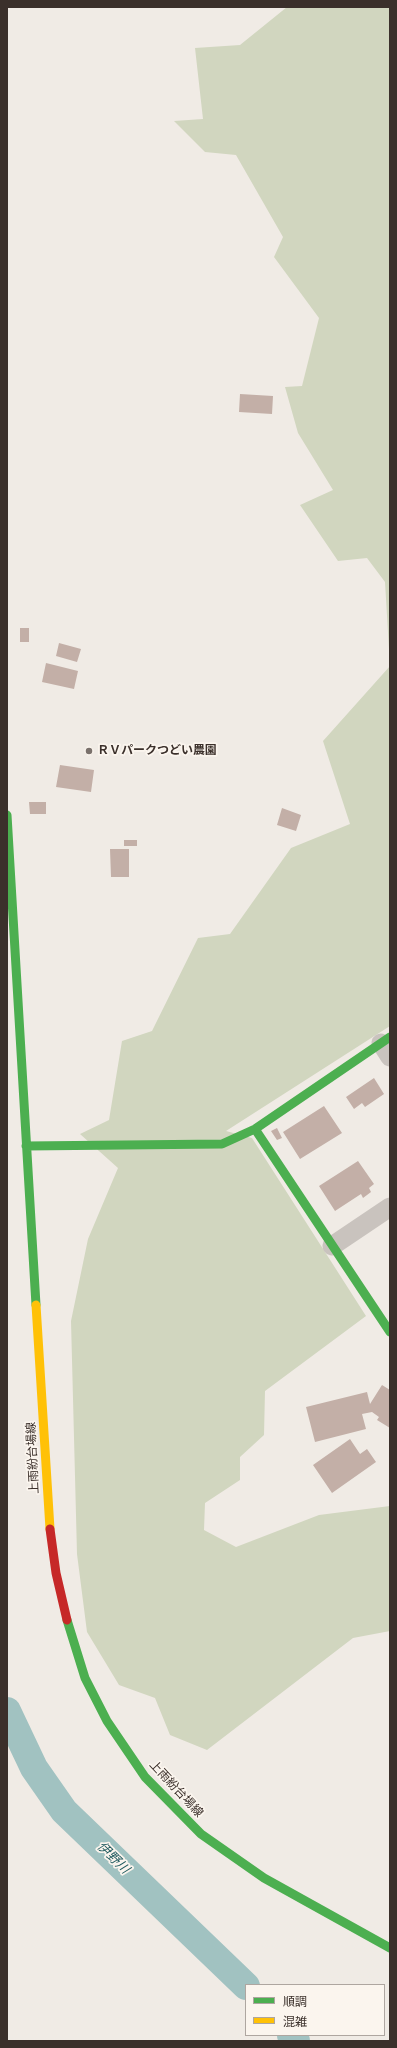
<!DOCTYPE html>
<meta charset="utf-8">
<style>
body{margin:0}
#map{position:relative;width:397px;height:2048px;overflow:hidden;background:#f0ebe5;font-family:Karla,"Noto Sans JP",sans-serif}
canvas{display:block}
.frame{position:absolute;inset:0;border:8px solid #3b302b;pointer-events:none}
.legend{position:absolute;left:245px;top:1984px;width:140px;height:52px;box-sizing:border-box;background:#fbf5ee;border:1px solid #aea6a0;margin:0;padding:5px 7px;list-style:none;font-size:12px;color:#3b302b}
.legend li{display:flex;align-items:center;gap:8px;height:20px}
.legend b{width:20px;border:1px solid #aea6a0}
</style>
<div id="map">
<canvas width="397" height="2048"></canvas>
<div class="frame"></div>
<ul class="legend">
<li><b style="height:5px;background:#4caf50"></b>順調</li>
<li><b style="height:5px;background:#ffc107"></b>混雑</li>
</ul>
</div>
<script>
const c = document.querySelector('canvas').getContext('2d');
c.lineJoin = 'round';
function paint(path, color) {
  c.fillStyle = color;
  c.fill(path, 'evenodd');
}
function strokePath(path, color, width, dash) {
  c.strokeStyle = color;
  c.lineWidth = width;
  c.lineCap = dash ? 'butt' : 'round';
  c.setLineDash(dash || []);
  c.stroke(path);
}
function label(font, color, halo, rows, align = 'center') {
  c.font = font + ' Karla,"Noto Sans JP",sans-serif';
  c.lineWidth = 3.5;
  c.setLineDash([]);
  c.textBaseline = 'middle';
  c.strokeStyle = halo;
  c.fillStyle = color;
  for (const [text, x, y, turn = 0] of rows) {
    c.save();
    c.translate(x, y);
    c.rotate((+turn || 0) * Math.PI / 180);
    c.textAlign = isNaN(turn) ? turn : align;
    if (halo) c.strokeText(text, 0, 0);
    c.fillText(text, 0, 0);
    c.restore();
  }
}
paint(new Path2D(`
 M287,7h103v1019l-164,105 26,7 114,178 -101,75 -1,44 -24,22v23l-35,23 -1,27 32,17 83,-32 71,-9v125l-37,7 -146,112 -37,-15 -15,-37 -36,-13 -32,-53 -10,-78 -6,-233 17,-82 30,-71 -38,-34 29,-14 13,-79 30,-10 46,-93 32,-4 61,-86 59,-24 -27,-83 67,-75 -5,-84 -18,-24 -29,3 -38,-56 33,-15 -35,-57 -13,-46 17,-1 17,-68 -45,-61 9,-20 -47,-82 -31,-3 -31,-31 29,-2 -8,-71 45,-3z`), '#d1d6bf');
strokePath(new Path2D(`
 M7,1711l27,57 30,43 182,175
 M291,2035l5,6`), '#a1c2c1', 28);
paint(new Path2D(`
 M240,394l33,2 -1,18 -33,-2z
 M20,628h9v14h-9z
 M59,643l22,6 -4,13 -21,-6z
 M46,663l32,8 -4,18 -32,-7z
 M60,765l34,5 -3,22 -35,-5z
 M29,802h17v12h-16z
 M282,808l19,7 -5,16 -19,-6z
 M124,840h13v6h-13z
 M110,849h19v28h-18z
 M374,1078l10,16 -19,13 -3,-4 -8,6 -8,-12z
 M324,1106l18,27 -42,26 -17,-27z
 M277,1128l5,10 -5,2 -6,-9z
 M358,1161l16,23 -5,4 2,4 -8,6 -2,-4 -26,17 -16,-25z
 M382,1385l8,5v38l-13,-8 2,-3 -7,-5 -10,2 4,15 -51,13 -9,-35 61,-15 3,12z
 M350,1439l10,15 7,-5 9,13 -44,31 -19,-28z`), '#c3afa7');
strokePath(new Path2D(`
 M381,1043l9,14
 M332,1246l58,-39`), '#c9c3be', 19);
strokePath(new Path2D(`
 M7,815l29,490
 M255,1129l135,203
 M26,1146l196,-2 33,-15 135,-92
 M67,1620l18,58 22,43 38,56 56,57 63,44 126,70`), '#4caf50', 9);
strokePath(new Path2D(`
 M36,1305l14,224`), '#ffc107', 9);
strokePath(new Path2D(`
 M50,1529l6,44 11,47`), '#c62828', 9);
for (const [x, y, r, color] of [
 [89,751,4,"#7a716c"]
]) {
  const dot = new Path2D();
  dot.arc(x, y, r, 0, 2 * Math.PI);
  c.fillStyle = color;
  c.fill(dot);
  strokePath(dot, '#fbf5ee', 1.5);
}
label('bold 12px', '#3b302b', '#fbf5ee', [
 ["ＲＶパークつどい農園",97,751]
], 'left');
label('12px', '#3b302b', '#fbf5ee', [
 ["上雨紛台場線",33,1458,-93],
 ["上雨紛台場線",176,1789,47]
]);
label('italic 13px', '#1f5a5e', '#fbf5ee', [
 ["伊野川",113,1858,44]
]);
</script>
